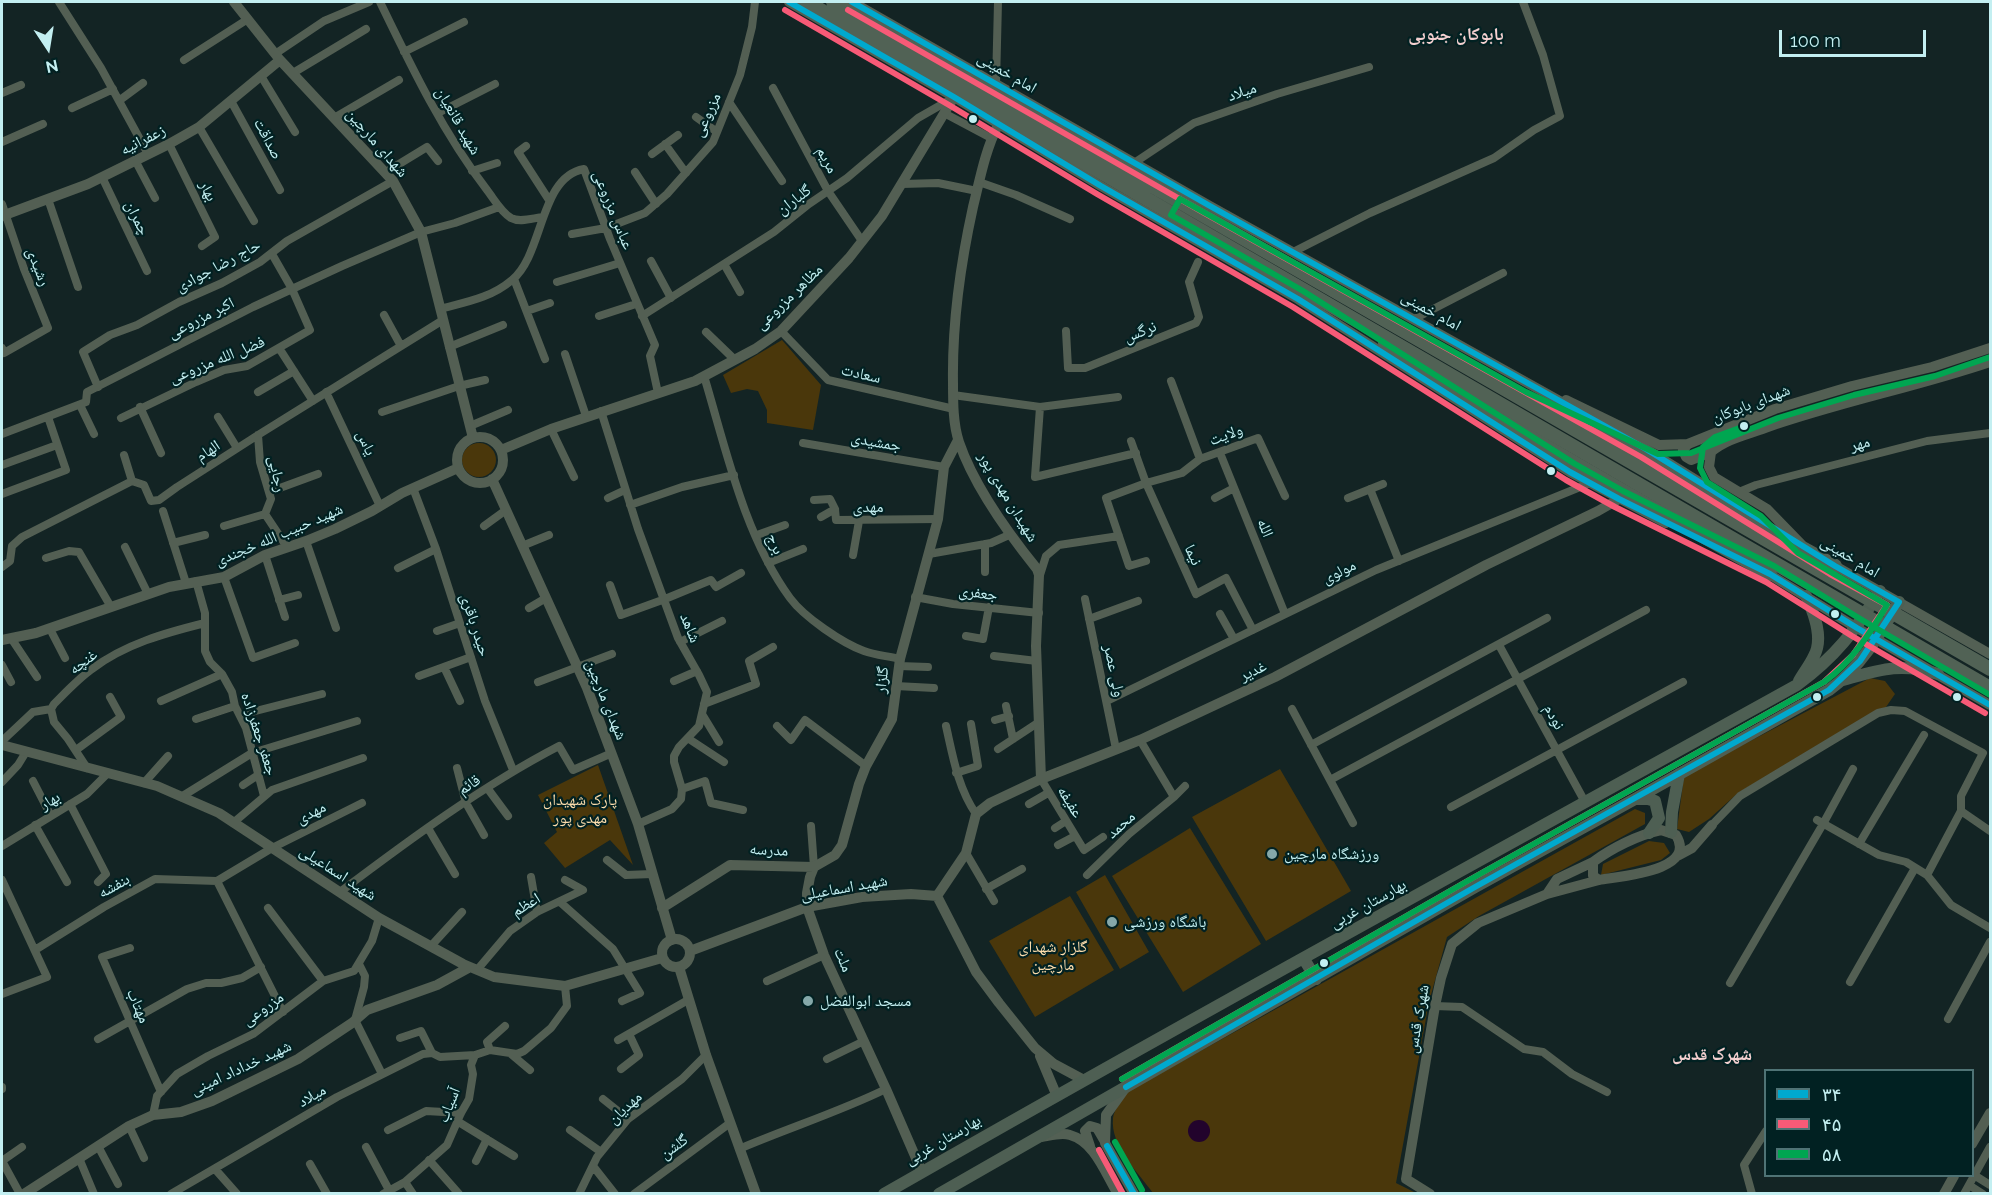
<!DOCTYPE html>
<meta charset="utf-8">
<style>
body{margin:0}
#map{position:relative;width:1992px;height:1195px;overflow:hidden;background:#132424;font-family:Raleway,sans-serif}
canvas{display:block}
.frame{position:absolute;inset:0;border:3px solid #c3eff1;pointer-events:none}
.legend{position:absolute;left:1764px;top:1069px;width:210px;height:108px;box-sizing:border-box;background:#012122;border:2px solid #4f7375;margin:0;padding:8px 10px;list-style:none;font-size:18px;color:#c3eff1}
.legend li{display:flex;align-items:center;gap:12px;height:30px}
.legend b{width:30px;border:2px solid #4f7375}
.north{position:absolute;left:18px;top:18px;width:60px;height:60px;-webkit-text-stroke:4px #012122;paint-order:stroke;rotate:168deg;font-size:16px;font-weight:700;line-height:24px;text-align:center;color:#c3eff1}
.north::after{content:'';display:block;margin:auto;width:21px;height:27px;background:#c3eff1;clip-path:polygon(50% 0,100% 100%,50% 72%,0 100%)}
.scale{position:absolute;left:1779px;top:30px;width:147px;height:27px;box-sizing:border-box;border:3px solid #c3eff1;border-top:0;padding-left:8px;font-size:18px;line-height:21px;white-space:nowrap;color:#c3eff1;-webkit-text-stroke:4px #012122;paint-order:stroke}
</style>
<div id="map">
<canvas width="1992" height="1195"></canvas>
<div class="frame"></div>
<ul class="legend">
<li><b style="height:8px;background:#00a9ce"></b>۳۴</li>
<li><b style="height:8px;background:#f75a77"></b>۴۵</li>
<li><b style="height:8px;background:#00a651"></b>۵۸</li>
</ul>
<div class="north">N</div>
<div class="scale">100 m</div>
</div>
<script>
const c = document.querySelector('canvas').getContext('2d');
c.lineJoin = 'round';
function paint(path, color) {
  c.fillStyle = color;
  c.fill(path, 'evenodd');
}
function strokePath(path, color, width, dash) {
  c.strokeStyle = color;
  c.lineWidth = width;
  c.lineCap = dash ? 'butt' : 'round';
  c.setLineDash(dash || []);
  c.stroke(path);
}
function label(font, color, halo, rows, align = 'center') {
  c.font = font + ' Raleway,"Noto Naskh Arabic",sans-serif';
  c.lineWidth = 4.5;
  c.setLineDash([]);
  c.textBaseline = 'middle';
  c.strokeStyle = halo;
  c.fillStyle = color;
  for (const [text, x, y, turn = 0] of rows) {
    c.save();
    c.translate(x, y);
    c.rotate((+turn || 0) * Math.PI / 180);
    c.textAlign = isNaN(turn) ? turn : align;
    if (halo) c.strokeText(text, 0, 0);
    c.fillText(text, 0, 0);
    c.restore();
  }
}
paint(new Path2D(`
 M782,340l39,45 -8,45 -46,-7v-13l-9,-19 -11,-2 -16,4 -8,-18z
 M462 460a17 17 0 1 1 34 0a17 17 0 1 1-34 0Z
 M1870,678l15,3 10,13 -9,13 -148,86 -29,26 -20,13 -12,-3 7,-53z
 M598,765l35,100 -23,-25 -45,28 -21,-25 13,-11 -19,-37z
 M1280,769l71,122 -85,50 -74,-124z
 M1635,809l10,4v11l-166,92 -32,21 -18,65 -33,181 20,10h-263c-15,-21 -43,-47 -40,-75 1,-9 10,-19 14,-26z
 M1190,828l71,116 -78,48 -71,-116z
 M1649,841l15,2 6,10 -9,7 -60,15 2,-11z
 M1105,875l44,77 -29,17 -44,-77z
 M1070,896l44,74 -79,47 -46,-76z`), '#4a370b');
paint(new Path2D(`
 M1188 1131a11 11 0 1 1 22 0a11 11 0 1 1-22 0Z`), '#22032c');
strokePath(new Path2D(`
 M59,2l42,66 47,86
 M380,2c31,64 63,131 107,188 7,9 14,22 24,28 9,5 22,0 32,-1
 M404,52l60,-30
 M275,54l49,-33 45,-19
 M184,60l64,-41
 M293,73l73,-44
 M261,76l34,56
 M996,84l2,-82
 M773,88l55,103 34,50
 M2,93l19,-8
 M120,100l23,-17
 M231,101l49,89
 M729,102l53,79
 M72,108l41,-19
 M438,113l57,-29
 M944,113l47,25
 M696,117l21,15
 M334,118l65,-38
 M199,127l55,94
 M2,142l41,-18
 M169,144l46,93 -13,9
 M665,144l21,29
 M526,146l-8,6 31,48
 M652,154l26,-19
 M135,160l20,38
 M1134,163l60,-40 83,-29 92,-27
 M472,171l25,-8
 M386,172l41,-25 11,14
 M635,172l21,32
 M102,177l45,94
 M979,182l37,13 54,24
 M902,184l36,-1 39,8
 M48,199l30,88
 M2,204l22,65 24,59 -44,25 -2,-5
 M572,234l34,-6 39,-15 22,-19 46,-52 27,-67 12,-48 3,-25
 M1293,252l77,-39 124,-55 40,-28 26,-14 -17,-61 -20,-53
 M651,261l20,37
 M724,264l16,28
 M514,279l31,80
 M557,282l63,-19
 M440,309c26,-7 51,-11 72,-29 32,-26 27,-103 72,-111l26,70 45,106 -5,11 8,37
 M527,311l23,-8
 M384,315l17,31
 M599,316l37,-12
 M642,316l132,-84 35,-28 38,-26 71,-60 35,-20
 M1414,319l89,-46
 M781,331l47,49 126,29
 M1066,331l2,37h17l111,-45 3,-6 -10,-35 9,-20
 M706,332l29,28
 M449,347l54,-22
 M279,348l34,53
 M565,354l21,62
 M704,376c22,73 40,159 86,222 14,19 52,45 74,53 11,4 24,5 36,8
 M1171,381l29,78
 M98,387l-15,-35 27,-17 27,-10 42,-23 43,-19 38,-21 27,-21 106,-60
 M258,392l36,-21
 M326,392l54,114
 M953,395l87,12 78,-10
 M80,405l14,29
 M140,407l21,46
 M1040,407l-5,70 101,-24
 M601,411l37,118 40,109 21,37 8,17 -8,34 -20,21 -5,9v6l8,27 -1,10 -9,10 -34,15
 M382,412l77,-26 26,-6
 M218,417l19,31
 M121,418l75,-36 28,-12 23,-4 63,-36 -18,-41 -20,-35
 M470,426l38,-16
 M551,429l23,48
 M2,434l84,-32 1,-10 166,-85 89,-41 79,-34 34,-9 44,-16
 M258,435l2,27 11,37 -6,15 22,33
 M1131,441l15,42 50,111 30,-16 27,52
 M803,443l141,24
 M1220,453l65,161
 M124,455l8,26
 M2,465l55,-20
 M413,488l23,61 49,152 28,69
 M1370,489l29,72
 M269,492l49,-18
 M1739,492l17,-7 171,-44 63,-8
 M2,494l64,-24 -18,-53
 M608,498l17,-8
 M1215,498l19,-10
 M1348,498l35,-14
 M814,500l16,-1 5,10 1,11 102,-1
 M630,505l52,-18 52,-12
 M163,511l23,72
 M821,517l14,-8
 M224,526l41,-12
 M484,526l22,-16
 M757,535l28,-10
 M306,541l30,87
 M173,543l32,-8
 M985,544v28
 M522,546l27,-11
 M125,547l23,47
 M929,554l62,-11 18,-8
 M265,555l20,62
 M853,555l6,-34
 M46,558l23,-7 10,1 32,55
 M1146,561l-17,5 -23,-68 40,-15 36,-10 18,-14 58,-21 27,58
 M768,563l35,-14
 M2,567l8,-6 2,-15 10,-9 110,-56 12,4 7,16 8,-1 18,-13 81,-52 185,-115
 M398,568l38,-19
 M1040,575l6,-19 13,-11 60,-9
 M224,577l29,81 42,-15
 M196,581l9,32v38l5,11 12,12 10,18 3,14 11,22 18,68
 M610,585l11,30 44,-16 46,-19 5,7 25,-14
 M915,597l38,7 86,9
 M1085,599l31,150
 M279,600l19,-5
 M529,608l17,-10
 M1220,614l14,25
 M1089,619l49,-18
 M50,629l15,29
 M437,631l23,-8
 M966,636l17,3 6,-32
 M11,638l26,39
 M680,642l42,-21
 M1499,645l86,157
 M994,656l43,5
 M2,665l9,17
 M899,666l29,1
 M444,667l16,34
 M419,676l52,-19
 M674,681l23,-10
 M538,682l74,-28
 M896,686l38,2
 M161,701l61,-27
 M1107,701l269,-131 214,-87
 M704,704l52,-20 -7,-23 24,-14
 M1006,706l7,33
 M1292,709l61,114
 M702,714l17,28
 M240,715l82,-21
 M196,719l39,-13
 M995,720l14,-4
 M777,726l14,14 14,-20 61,46
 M946,726c7,31 12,62 30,88
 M689,739l35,23
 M1140,740l34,57
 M2,741l31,-29 18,-3
 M1311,745l236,-127
 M998,749l41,-27
 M76,750l45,-33 -11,-20
 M87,768l-19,-29 -14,-17 -3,-13 3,-5c12,-12 24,-25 38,-35 33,-25 73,-36 113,-46
 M457,768l9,35 18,32
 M956,773l22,-7 -7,-42
 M1041,779l43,71 19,-13
 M1330,780l316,-170
 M33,781l18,35
 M2,782l16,-17 8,-13
 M144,783l24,-27
 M243,785l15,-10
 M488,789l20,27
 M682,789l23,-8 6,22 32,7
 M181,797l71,-44 105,-32
 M70,804l36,70 -8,8
 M1029,804l19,-11
 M1451,807l232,-125
 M1961,811l29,20
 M233,823l39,-33 91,-32
 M35,825l32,57
 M1712,825l28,-29 138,-83 13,-3 14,1 78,42 -22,43v15l-34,64 -21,-13 -27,-7 -62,-35
 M811,826l3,41
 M428,828l27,46
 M1055,828l11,-7
 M1859,844l65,-109
 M1058,845l17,-9
 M2,846l85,-52 21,-21
 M966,853l28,48
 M607,860l19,15 26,-1
 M1087,875l42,-41 45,-37 11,-11
 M1927,875l24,30 39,23
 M531,877l6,35
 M2,880l45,97 -45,17
 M217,881l55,-33 90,-45
 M217,881l66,131
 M986,889l36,-20
 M340,892c69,-52 142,-106 219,-146l14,24 39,-17
 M560,902l53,47 27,44 -18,8
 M268,908l55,73
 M431,946l31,-34
 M130,948l-28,9 59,135
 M35,950l69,-43 51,-28 62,2
 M359,964l6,12 -1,11 -9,33 27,54
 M477,970l33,-39 27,-19 46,-22 -18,-10
 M767,981l57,-26
 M1850,982l65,-114
 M1730,983l93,-159 30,-55
 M1435,1006l27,1 62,42 19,3 29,22 35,18
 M1948,1019l42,-77
 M400,1038l21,-7 11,22
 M98,1039l89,-50 19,-6h15l21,-5 19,-11
 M618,1040l70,-40
 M490,1050l-3,-8 18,-16
 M511,1054l19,16
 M827,1059l37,-18
 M621,1069l18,-14 -10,-21
 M2,1087v2
 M603,1099l25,20
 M153,1115l4,-19 20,-22 31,-18 45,-22 70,-53 31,-10 18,-30 7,-23
 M457,1121l57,35
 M129,1126l15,32
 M388,1130l38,-19 35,2
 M570,1130l31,22
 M98,1146l20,38
 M366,1147l23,43
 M739,1149c49,-21 100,-37 147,-60
 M79,1158l15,36
 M429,1160l30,34
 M476,1161l11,-22
 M310,1164l17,30
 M593,1166l22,28
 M215,1169l22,25
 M1974,1175l16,10
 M405,1182l8,12
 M1969,1185l14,9
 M20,1194l-18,-33 20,-14
 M171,1194l166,-97 86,-43 9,-1 8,4 35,-2
 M383,1194l22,-12 42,-37 14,-32 8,-14 4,-25 -2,-9 4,-10 15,-5 27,4 7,-3 27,-23 16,-22 -2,-20
 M579,1194l18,-37 31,-38 54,-40 24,-24
 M634,1194l96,-71
 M1752,1194l-8,-29 22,-34
 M1964,1194l26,-47`), '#535f53', 8);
strokePath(new Path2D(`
 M234,2l46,58 113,121 28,51 52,206
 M998,125c-13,26 -18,54 -25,82 -13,59 -21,116 -20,176 0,19 0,41 6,59 15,44 49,91 78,127l2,6 -3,71 5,133
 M2,216l86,-32 81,-40 30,-17 81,-67
 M1566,400l93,45 29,-1 87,-35 77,-23 80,-19 58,-19
 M457 460a23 23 0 1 1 46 0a23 23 0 1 1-46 0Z
 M1688,444l-5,6 3,7 5,3 20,-8
 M501,450l50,-21 144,-48 60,-32 26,-18 68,-73 33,-42 72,-119
 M492,479l95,209 51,136 34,116
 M1801,544l-34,-35 -53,-32 -5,-10 2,-15c15,-13 35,-17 54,-24 74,-26 151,-41 225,-66
 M2,640l34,-7 133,-46 55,-10 41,-22 41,-14 29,-12 37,-18 30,-18 56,-25
 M2,745l155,41 62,27 160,105 84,46 31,13 71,9 97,-28
 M1661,830l15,5c22,36 -55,41 -77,45l-6,-4v-14c19,-14 45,-27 68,-32z
 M1679,855l13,-7 20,-23
 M1547,894l10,-15 36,-17
 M937,896l29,-43 10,-39 14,-11 51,-24 99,-39 135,-63 211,-112 112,-54 21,-12
 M937,896l39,76 23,31 36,45 19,16 28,15
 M662,908l68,-43 84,2
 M662 953a14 14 0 1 1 28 0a14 14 0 1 1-28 0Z
 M690,951l117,-44 55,-10 49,-3 26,2
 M679,967l27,88 50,139
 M1040,1056l16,38
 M1972,1144l18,-31
 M922,1172l-36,-83 -62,-134 -17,-48v-14l3,-16 4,-10 21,-12 7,-10 17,-61 7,-18 26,-47 8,-60 38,-140 6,-52 14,-27
 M24,1194l105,-68 24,-11 28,-3 31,-11 86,-42 54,-36 15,-13 70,-25 33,-18
 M1430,1194l-24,-15 29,-173 6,-28 11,-34 26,-21 69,-29 52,-14
 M1944,1194l10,-18`), '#535f53', 10);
strokePath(new Path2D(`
 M789,2l165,95 147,89 197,113 272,173 96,51
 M852,2l358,204 436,243 92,57
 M1830,563l160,91
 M1764,571l93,57 133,77
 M1126,1087l-20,28 -1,28 29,51
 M1041,1137c8,-1 20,-5 29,-2 25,7 35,38 48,59
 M1090,1146l-5,-15 5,-5 7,2 7,12`), '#536054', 10);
strokePath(new Path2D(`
 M1843,680c36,-10 57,-18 95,-6
 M1799,681c5,-9 11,-16 15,-25 10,-18 0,-43 -8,-60
 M1636,799h12l7,2 4,17 -10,15
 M1671,832l1,-20 7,-38
 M1304,959l12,20
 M884,1194c302,-173 608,-340 913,-509 39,-29 57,-53 83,-94
 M939,1194l536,-307 160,-88 194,-109c31,-22 51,-56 70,-88`), '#4e5f53', 12);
strokePath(new Path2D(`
 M1385,343c123,85 254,157 385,231
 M1592,432l243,134`), '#516255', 14);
strokePath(new Path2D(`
 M807,2l1183,686
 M833,2l1157,667`), '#516255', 14);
strokePath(new Path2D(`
 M789,2l165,95 147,89 197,113 272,173 49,27 151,75 87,54 133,77
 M852,2l358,204 436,243 189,117 64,36 -39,59 -31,29 -354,197 -349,200
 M1107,1146l27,48`), '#00a9ce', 6);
strokePath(new Path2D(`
 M785,10l164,95 148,89 196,113 273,173 49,27 151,75 86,54 133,77
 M848,10l358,204 435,243 189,117 57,31 -34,50 -29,27 -353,197 -349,200
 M1099,1150l24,44`), '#f75a77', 6);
strokePath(new Path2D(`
 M1990,357l-55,19 -81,19 -76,23 -87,35 -33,1 -132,-62 -346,-193 -9,16 132,76 272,173 48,27 151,75 88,54 128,75
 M1122,1079l349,-200 353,-197c27,-19 46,-49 63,-77l-89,-52 -37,-37 -54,-34 -7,-14 3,-21 12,-10 30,-11
 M1115,1142l27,48`), '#00a651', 6);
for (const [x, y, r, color] of [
 [973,119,5,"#c3eff1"],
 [1744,426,5,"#c3eff1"],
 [1551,471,5,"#c3eff1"],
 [1835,614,5,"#c3eff1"],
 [1817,697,5,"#c3eff1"],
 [1957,697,5,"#c3eff1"],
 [1272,854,6,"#85a8a9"],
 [1112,922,6,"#85a8a9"],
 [1324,963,5,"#c3eff1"],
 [808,1001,6,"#85a8a9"]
]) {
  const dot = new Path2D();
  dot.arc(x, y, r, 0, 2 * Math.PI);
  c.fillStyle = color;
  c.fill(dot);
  strokePath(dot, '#012122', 2);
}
label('16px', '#c3eff1', '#012122', [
 ["امام خمینی",1007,73,30],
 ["میلاد",1242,92,-19],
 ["مزروعی",707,115,-65],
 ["شهید قانعیان",458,121,60],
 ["صداقت",268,139,62],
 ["زعفرانیه",143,140,-27],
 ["شهدای مارچین",377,143,49],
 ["مریم",827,160,62],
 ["بهار",208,191,64],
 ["گلباران",794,200,-37],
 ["عباس مزروعی",613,210,68],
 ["چمران",137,218,64],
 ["حاج رضا جوادی",218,266,-28],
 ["رشیدی",38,267,69],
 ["مظاهر مزروعی",789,297,-44],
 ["امام خمینی",1431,311,29],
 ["اکبر مزروعی",201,318,-27],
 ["نرگس",1140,332,-22],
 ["فضل الله مزروعی",217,360,-22],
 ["سعادت",861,374,13],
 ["شهدای بابوکان",1751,404,-21],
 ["ولایت",1226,435,-20],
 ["جمشیدی",876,442,10],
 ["یاس",366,443,65],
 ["مهر",1860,444,-14],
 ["الهام",208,451,-33],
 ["رجایی",277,474,79],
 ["شهیدان مهدی پور",1008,497,59],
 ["مهدی",868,507],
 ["الله",1265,528,68],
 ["شهید حبیب الله خجندی",279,535,-23],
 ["برج",775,544,66],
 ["نیما",1193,555,66],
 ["امام خمینی",1850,557,31],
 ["مولوی",1339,572,-26],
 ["جعفری",978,593,7],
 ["حیدر باقری",475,625,72],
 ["شاهد",690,628,68],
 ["غنچه",83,662,-37],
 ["ولی عصر",1114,671,78],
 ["غدیر",1253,671,-25],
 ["گلزار",882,680,-83],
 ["شهدای مارچین",606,700,68],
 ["نودم",1554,717,61],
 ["جعفر جعفرزاده",259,734,72],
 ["قائم",469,785,-34],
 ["بهار",50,801,-31],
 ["عفیفه",1070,802,58],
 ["مهدی",311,813,-27],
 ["محمد",1121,825,-42],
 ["مدرسه",769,850,3],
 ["شهید اسماعیلی",338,873,33],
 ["بنفشه",114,886,-29],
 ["شهید اسماعیلی",844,888,-10],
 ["بهارستان غربی",1368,904,-29],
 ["اعظم",526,905,-31],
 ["ملت",843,960,66],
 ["مهتاب",138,1006,67],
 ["مزروعی",263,1009,-35],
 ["شهرک قدس",1418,1019,-80],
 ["شهید خداداد امینی",241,1068,-25],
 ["میلاد",312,1096,-30],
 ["آسیاب",449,1105,-68],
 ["مهدیان",625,1108,-43],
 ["بهارستان غربی",943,1140,-30],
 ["گلشن",674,1147,-36]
]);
label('16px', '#fdddac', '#012122', [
 ["پارک شهیدان",580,800],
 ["مهدی پور",580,818],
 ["گلزار شهدای",1053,947],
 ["مارچین",1053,965]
]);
label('16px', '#c3eff1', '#012122', [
 ["ورزشگاه مارچین",1284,854],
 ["باشگاه ورزشی",1124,922],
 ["مسجد ابوالفضل",820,1001]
], 'left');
label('bold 18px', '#f4d0d0', '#012122', [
 ["بابوکان جنوبی",1456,35],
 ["شهرک قدس",1712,1055]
]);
</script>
